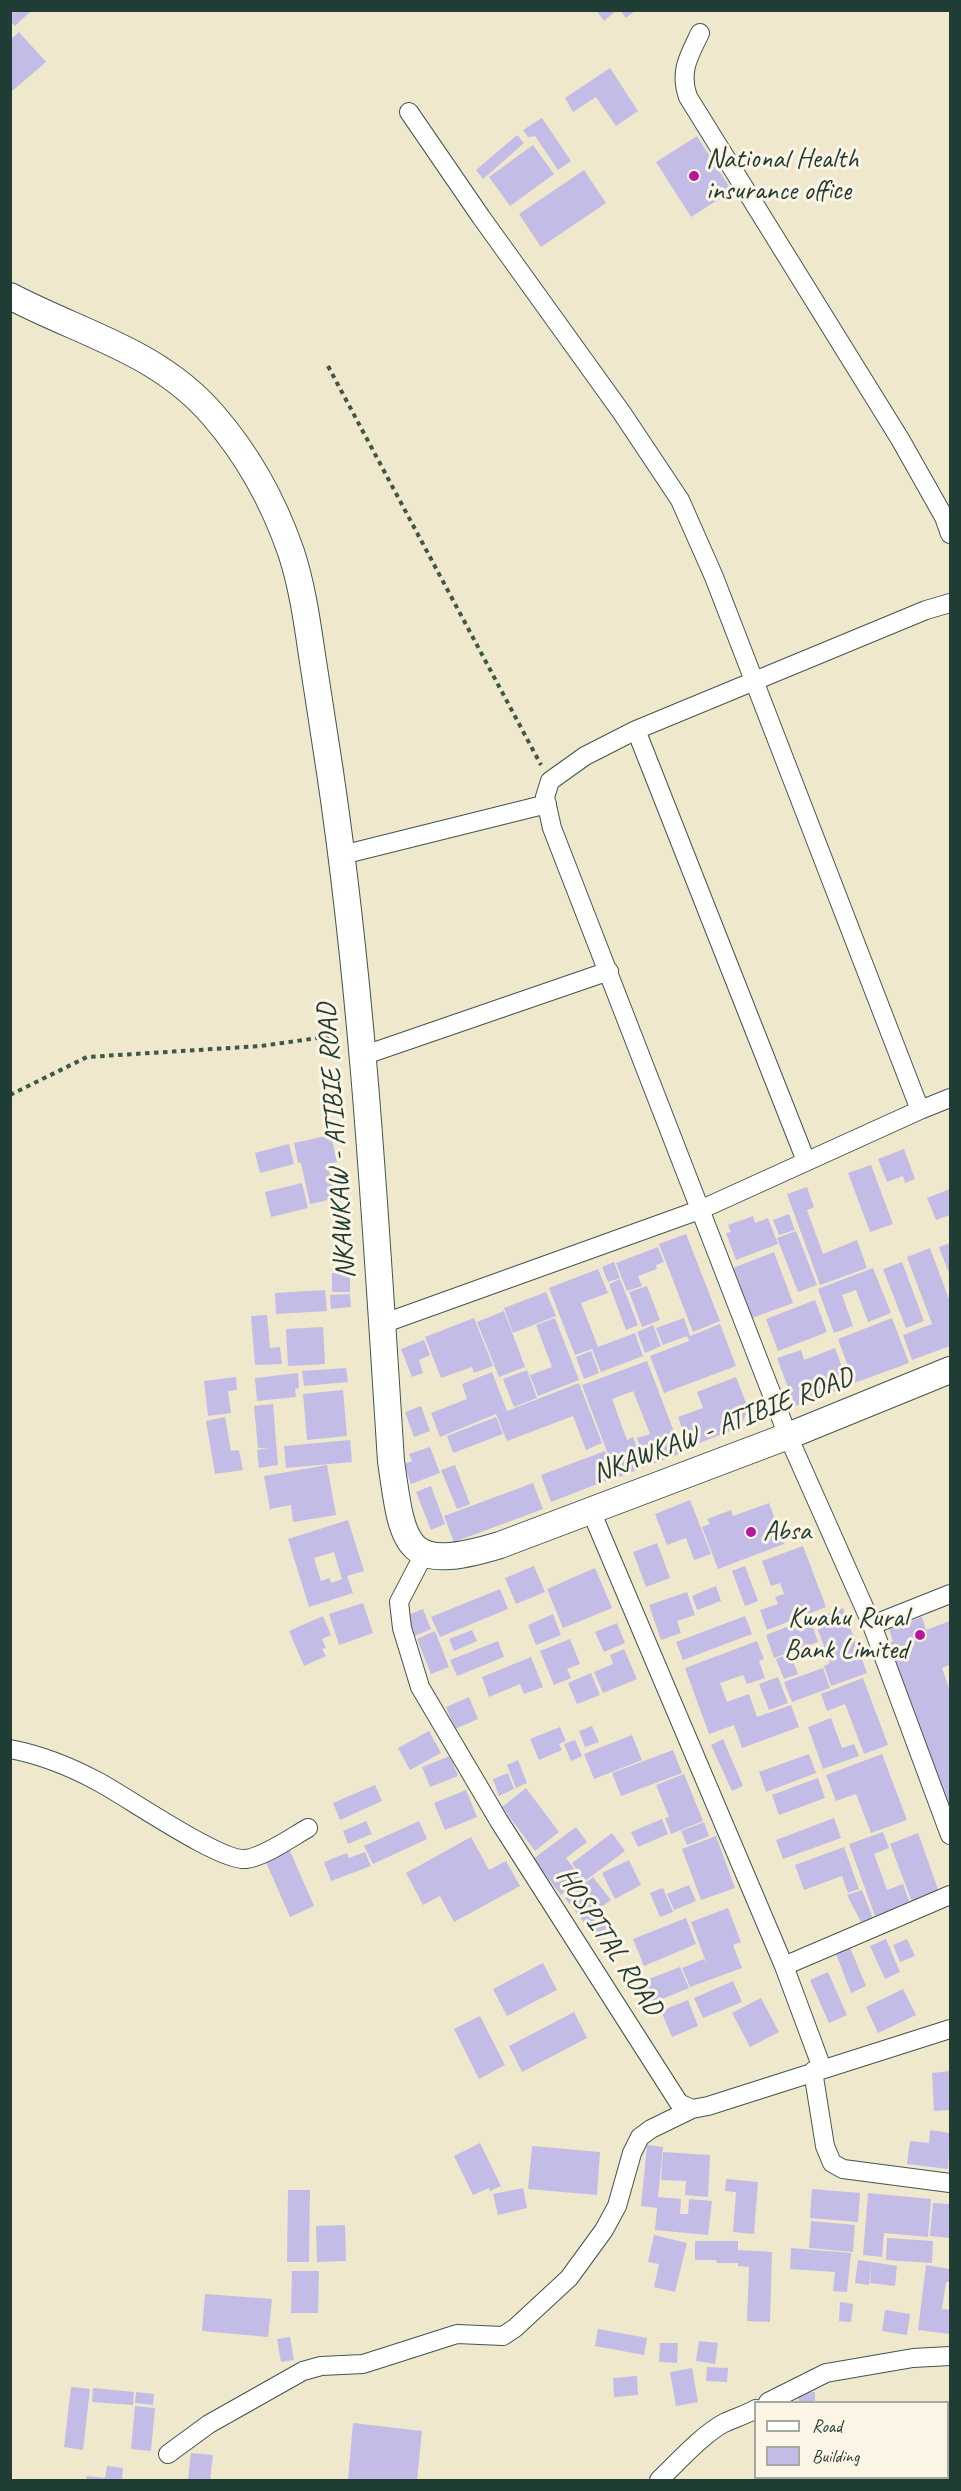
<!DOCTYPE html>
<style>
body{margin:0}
#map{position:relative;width:961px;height:2491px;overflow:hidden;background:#f0e8cc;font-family:Caveat,sans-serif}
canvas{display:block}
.frame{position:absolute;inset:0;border:12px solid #1f3d34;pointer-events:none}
.legend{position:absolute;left:754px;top:2401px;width:195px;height:78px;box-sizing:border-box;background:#fcf5e5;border:2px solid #a4ab9e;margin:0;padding:8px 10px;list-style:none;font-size:18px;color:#1f3d34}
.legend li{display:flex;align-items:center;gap:12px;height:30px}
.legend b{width:30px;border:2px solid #a4ab9e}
</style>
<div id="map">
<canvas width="961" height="2491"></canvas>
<div class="frame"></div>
<ul class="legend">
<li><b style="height:8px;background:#fff"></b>Road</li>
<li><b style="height:16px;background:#c3bce7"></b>Building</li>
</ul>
</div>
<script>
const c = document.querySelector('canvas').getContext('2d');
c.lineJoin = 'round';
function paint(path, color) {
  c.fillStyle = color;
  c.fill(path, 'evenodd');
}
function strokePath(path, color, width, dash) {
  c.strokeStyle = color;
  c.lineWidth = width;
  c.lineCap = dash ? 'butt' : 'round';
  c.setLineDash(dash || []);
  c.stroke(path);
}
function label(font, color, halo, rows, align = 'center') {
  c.font = font + ' Caveat,sans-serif';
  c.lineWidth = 6;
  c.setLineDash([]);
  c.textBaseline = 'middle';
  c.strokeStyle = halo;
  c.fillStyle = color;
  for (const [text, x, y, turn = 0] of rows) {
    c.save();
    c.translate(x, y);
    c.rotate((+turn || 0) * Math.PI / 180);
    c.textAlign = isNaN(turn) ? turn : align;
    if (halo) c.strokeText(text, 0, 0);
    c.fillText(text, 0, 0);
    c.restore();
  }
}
paint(new Path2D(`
 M10,10h22l-17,16 -5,-5z
 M596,10h21l-13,11z
 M620,10h16l-10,8z
 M19,32l27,30 -36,31v-53z
 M610,68l28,43 -22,15 -20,-29 -23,15 -8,-14z
 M542,118l29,43 -13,9 -23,-34 -7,1 -5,-7z
 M517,135l7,8 -41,36 -7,-9z
 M697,136l35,55 -41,26 -35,-55z
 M533,145l21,29 -44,32 -21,-29z
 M584,170l22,33 -65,44 -22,-33z
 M331,1135l6,27 -10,2 3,11 7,-1 5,23 -32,7 -9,-41h-3l-4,-20z
 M289,1144l5,20 -34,9 -5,-20z
 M904,1149l11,30 -10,4 -2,-7 -16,6 -9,-23z
 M871,1165l22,59 -23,8 -22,-59z
 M302,1183l6,25 -37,9 -6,-25z
 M807,1187l7,20 -7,3 16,44 34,-14 10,28 -47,17 -33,-91z
 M950,1189v26l-14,5 -9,-22z
 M789,1214l6,16 -16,5 -6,-15z
 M753,1216l2,7 13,-5 10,26 -42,16 -10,-27 5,-1 -3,-7z
 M796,1231l21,54 -19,7 -21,-54z
 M686,1234l34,87 -27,11 -34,-88z
 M950,1243v33l-11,-29z
 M658,1247l6,15 -8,3 1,4 -19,7 4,10 -15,5 -11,-28z
 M930,1248l20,54v44l-38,14 -9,-25 29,-11 -25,-67z
 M774,1252l19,51 -41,15 -6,-16 -3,1 -7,-18 4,-1 -7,-16z
 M614,1262l6,16 -12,4 -6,-15z
 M902,1262l22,59 -18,7 -23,-59z
 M873,1268l18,45 -23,9 -12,-32 -14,5 11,31 -19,7 -16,-44z
 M598,1269l10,24 -27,10 17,44 37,-14 8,23 -42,16 -9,-23 -17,6 -26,-67z
 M332,1273h18v19h-18z
 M620,1279l18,46 -12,5 -17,-46z
 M647,1286l13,34 -18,7 -13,-35z
 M325,1290l2,21 -51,3 -1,-21z
 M546,1292l10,24 -43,17 -9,-25z
 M350,1294l1,13 -20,2 -1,-14z
 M815,1300l12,32 -49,19 -12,-32z
 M504,1311l21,56 -26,10 -22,-55z
 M267,1315l3,33 10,-1 2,17 -27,1 -4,-49z
 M474,1318l19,48 -19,7 -2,-6 -31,11 -16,-41z
 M555,1318l24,62 -41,16 -8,-21 22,-8 -16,-42z
 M684,1318l6,18 30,-12 16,42 -72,27 -14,-37 39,-15 -2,-5 -24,9 -7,-17z
 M892,1318l17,45 -55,20 -16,-44z
 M653,1325l8,21 -16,7 -8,-21z
 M323,1327l2,37 -37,2 -2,-37z
 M424,1340l6,15 -11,5 4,13 -11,4 -11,-28z
 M835,1348l14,38 -54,20 -18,-48 24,-8 3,10z
 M591,1351l8,22 -15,6 -8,-22z
 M647,1361l35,92 -35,13 -10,-28 13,-4 -17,-43 -21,8 15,41 6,-3 11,30 -27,11 -35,-93z
 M346,1368l2,14 -44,4 -2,-15z
 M527,1370l10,28 -23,9 -11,-28z
 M492,1372l15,39 72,-28 23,60 -16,7 -13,-34 -66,25 -11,-27 -56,23 -9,-24 36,-14 -5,-15z
 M298,1373l1,15 -4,1 1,8 -39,4 -2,-23z
 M236,1377l1,13 -9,1 3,22 -23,3 -4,-35z
 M736,1377l12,31 -7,19 -52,20 -11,-30 25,-9 -6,-16z
 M343,1390l4,46 -40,4 -4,-46z
 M273,1404l5,61 -19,3 -2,-18 11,-2h-10l-4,-42z
 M421,1406l9,25 -16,6 -9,-25z
 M225,1417l6,34 8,-1 4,20 -28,4 -9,-53z
 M496,1417l7,17 -50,19 -6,-17z
 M350,1440l2,22 -66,6 -2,-22z
 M430,1447l10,26 -29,11 -7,-20 8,-3 -3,-7z
 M605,1451l10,26 -64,25 -10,-27z
 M327,1465l9,50 -43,7 -2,-17 -21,4 -6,-33z
 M455,1465l15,39 -13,5 -16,-39z
 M533,1483l10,26 -89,33 -10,-26z
 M431,1486l14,38 -14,6 -15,-38z
 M690,1500l21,54 -17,6 -8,-22 -19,7 -12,-31z
 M769,1503l15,41 -66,25 -16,-42 8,-3 -3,-5 24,-9 2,6z
 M348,1520l16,51 -17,5 6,17 -44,14 -21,-68zM334,1552l8,27 -11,4 -1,-5 -9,3 -7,-23z
 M657,1543l13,35 -24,9 -13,-35z
 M803,1546l23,61 -59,23 -7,-20 18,-6 -3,-7 9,-3 -4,-11 -9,3 -9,-25z
 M534,1566l11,26 -29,12 -11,-26z
 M745,1566l13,35 -13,5 -13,-35z
 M595,1568l17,40 -49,20 -16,-39z
 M716,1586l5,15 -24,9 -5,-14z
 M500,1589l8,20 -68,28 -9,-20z
 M687,1592l8,23 -18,6 4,12 -20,7 -12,-35z
 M363,1603l10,30 -34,12 -10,-31z
 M843,1608l24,65 -36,13 -7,-20 6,-3 -16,-44z
 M423,1609l8,20 -19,8 -9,-20z
 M553,1614l8,21 -25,10 -8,-20z
 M323,1616l8,19 -9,4 4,9 -4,1 4,7 -22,10 -15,-35z
 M745,1616l7,18 -69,26 -7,-18z
 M922,1617l4,13 24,-9v44l-8,3 8,23v128l-62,-176 5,-2 -4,-12z
 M810,1618l8,24 -44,16 -8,-23z
 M617,1623l8,20 -21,9 -9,-20z
 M472,1630l5,11 -23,10 -5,-12z
 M435,1631l14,36 -18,7 -14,-35z
 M570,1639l10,25 -13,5 4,9 -17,7 -14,-34z
 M498,1641l6,16 -47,19 -7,-16z
 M757,1641l7,18 -5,2 6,17 -18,6 -4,-9 -23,8 7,19 22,-8 8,23 34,-12 8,22 -57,21 -8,-23 -25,9 -24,-66z
 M624,1649l13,30 -34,14 -9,-21 19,-8 -3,-9z
 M790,1653l8,21 -14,5 -8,-20z
 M531,1657l12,30 -19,7 -4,-10 -31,13 -7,-20z
 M823,1668l7,20 -38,14 -8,-20z
 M591,1673l9,22 -23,9 -9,-21z
 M778,1677l10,26 -19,7 -10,-26z
 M863,1678l25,67 -24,9 -19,-50 -18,7 -6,-17z
 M469,1697l9,22 -23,10 -9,-22z
 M831,1718l11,30 12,-4 5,12 -36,13 -15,-42z
 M592,1726l7,16 -14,5 -6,-16z
 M560,1727l6,14 -7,3 3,6 -23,10 -9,-21z
 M429,1731l12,22 -31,17 -12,-22z
 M632,1735l10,25 -48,19 -10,-25z
 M723,1739l20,47 -11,5 -21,-46z
 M575,1740l7,16 -11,5 -7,-17z
 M673,1750l9,23 -61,23 -9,-23z
 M809,1754l7,19 -50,19 -7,-20z
 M882,1754l25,66 -36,13 -15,-39 -20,7 -10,-26z
 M450,1756l8,20 -28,11 -8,-20z
 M518,1760l9,23 -11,5 -9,-23z
 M508,1773l6,16 -15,7 -6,-17z
 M684,1774l19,47 -32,13 -6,-16 4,-1 -13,-32z
 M818,1778l7,20 -46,17 -7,-20z
 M375,1785l7,16 -42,19 -7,-17z
 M526,1788l33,44 -24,19 -33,-44z
 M466,1790l11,27 -32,13 -11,-27z
 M834,1818l7,20 -58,21 -7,-19z
 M662,1819l6,15 -30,13 -7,-15z
 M366,1821l6,13 -24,10 -5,-13z
 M419,1821l8,18 -54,25 -9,-18z
 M704,1822l5,14 -22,9 -6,-14z
 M576,1827l11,15 -21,16 16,21 -21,16 -28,-36z
 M883,1832l6,16 -15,6 13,36 16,-6 7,19 -35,13 -26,-72z
 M612,1833l13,18 -40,30 -13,-18z
 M918,1833l21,59 -27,10 -22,-58z
 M716,1836l19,52 -34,12 -19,-51z
 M471,1837l18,33 17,-9 14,25 -66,36 -14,-26 -17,9 -17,-32z
 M844,1847l15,42 -11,4 -6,-17 -38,14 -9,-25z
 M289,1849l25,57 -24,11 -25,-57z
 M365,1852l6,14 -40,15 -7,-19 23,-9 2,5z
 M629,1860l12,25 -26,14 -13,-26z
 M593,1877l18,23 -11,8 15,20 -17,13 -33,-43z
 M689,1885l7,16 -22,9 -7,-16z
 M663,1888l10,24 -13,5 -10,-24z
 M862,1890l11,28 -12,4 -14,-27z
 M728,1908l13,34 -8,3 9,23 -52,19 -8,-19 22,-9 4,8 -17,-45z
 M686,1918l10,26 -52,22 -11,-27z
 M886,1939l14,33 -15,7 -15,-33z
 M907,1939l8,17 -15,6 -7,-17z
 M849,1945l17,41 -15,7 -16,-42z
 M543,1963l14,27 -50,26 -14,-27z
 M680,1967l9,21 -39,16 -9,-22z
 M828,1972l19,43 -18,8 -19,-43z
 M733,1981l9,21 -39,16 -9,-20z
 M903,1989l13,26 -38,18 -12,-26z
 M761,1998l18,34 -29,15 -18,-34z
 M688,2000l10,26 -26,11 -11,-26z
 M574,2012l13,26 -65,34 -13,-26z
 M480,2016l25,49 -26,14 -25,-50z
 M950,2071v39l-16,1 -2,-38z
 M930,2130l20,3 -2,36 -41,-5 3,-23 19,2z
 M480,2143l21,43 -11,5 -1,-3 -16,7 -19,-39z
 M647,2145l16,2 -5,50 23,2 -1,15h8l1,-15 23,2 -4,34 -53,-5 2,-22 -16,-2z
 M532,2146l68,6 -3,43 -69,-6z
 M663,2152l47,3 -2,42 -23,-2 1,-14 -25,-1z
 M726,2179l32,3 -4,52 -21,-2 3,-40 -11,-1z
 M523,2188l4,20 -29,7 -5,-21z
 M812,2189l48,4 -2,29 -48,-4z
 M288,2190h22l-1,72h-22z
 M868,2193l63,6 -3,38 -44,-4 -2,24 -19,-2z
 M933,2203l17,1v34l-20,-2z
 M811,2221l44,4 -2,27 -44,-4z
 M345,2225l1,36 -29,1 -1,-36z
 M654,2235l33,8 -12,49 -21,-5 5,-23 -11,-2z
 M887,2238l46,3 -1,22 -46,-3z
 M695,2241h43v9l34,2 -2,70 -23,-1 2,-54 -11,-1v-3h-21l-1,-3h-21z
 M791,2248l60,5 -4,39 -14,-1 2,-19 -45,-3z
 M858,2260l14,2 -3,23 -14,-2z
 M872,2262l25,4 -2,20 -25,-3z
 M926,2265l24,4v13h-4l-4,27 8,1v24l-32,-4z
 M292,2271h27l-1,42h-27z
 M205,2294l67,5 -4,38 -66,-6z
 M840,2302l13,2 -2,18 -12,-1z
 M885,2310l25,4 -3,21 -25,-4z
 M598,2329l49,9 -3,17 -49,-9z
 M290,2337l4,23 -13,2 -4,-23z
 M699,2341l19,2 -3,21 -19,-3z
 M660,2343h18l-1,20 -18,-1z
 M707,2367l21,1 -1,14 -21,-1z
 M692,2368l6,34 -22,4 -6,-34z
 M637,2376l1,19 -24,2 -1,-19z
 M71,2387l19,2 -7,61 -19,-3z
 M93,2388l41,4 -1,13 -41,-3z
 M136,2392l18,2 -1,11 -18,-2z
 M815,2392v10h-16l-1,-9z
 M135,2406l20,2 -4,43 -20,-2z
 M353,2423l69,8 -5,49h-69z
 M191,2453l22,2 -3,25 -22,-1z
 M107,2466l16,2 -1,12h-36l1,-4 18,2z
 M920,2478h23l-1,2h-23z`), '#c3bce7');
const lane = new Path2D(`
 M948,2416h2
 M852,2480l2,-2`);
const street = new Path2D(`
 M700,33c-11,23 -21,38 -12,64l212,342 44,78 6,17
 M409,112l72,105 141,196 58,87 34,77 206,533
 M950,603l-24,7 -290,120 -51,26 -35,25 -5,16 7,31 236,608 84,189 78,210
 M636,730l170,431
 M342,855l205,-51
 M362,1056l247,-85
 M382,1324l320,-115 218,-99 30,-12
 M591,1511l193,455 38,102
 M424,1554l-25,48 3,26 18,59 79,134 180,282 13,6 16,-3 242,-77
 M872,1625l78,-31
 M10,1749c31,6 59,17 87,32 29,15 123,81 149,78 18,-2 46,-22 62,-31
 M784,1966l166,-71
 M813,2071l12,75 7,17 11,6 107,14
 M768,2402l58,-29 87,-15 37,-2
 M168,2454l41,-30 94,-53 18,-5 42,-2 94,-30 46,2 12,-8 54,-50 35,-48 13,-24 15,-53 8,-16 11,-8 41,-20
 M659,2480c18,-17 44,-46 65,-57 11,-5 21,-8 32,-14`);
const secondary = new Path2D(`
 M10,296c72,38 148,55 203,119 34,39 61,88 78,137 11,33 16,69 21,103 6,39 12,78 18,117 34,229 46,459 61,689 12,87 14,113 109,84l288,-109 162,-66`);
strokePath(lane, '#3e574b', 11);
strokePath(street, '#3e574b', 20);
strokePath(secondary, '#3e574b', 28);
strokePath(new Path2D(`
 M328,366l213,399
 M10,1095l77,-38 174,-11 78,-11`), '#3e574b', 4, [4.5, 4.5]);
strokePath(lane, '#fff', 9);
strokePath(street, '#fff', 18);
strokePath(secondary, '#fff', 26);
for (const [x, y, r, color] of [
 [694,176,6,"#b5179e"],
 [751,1532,6,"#b5179e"],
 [920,1635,6,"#b5179e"]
]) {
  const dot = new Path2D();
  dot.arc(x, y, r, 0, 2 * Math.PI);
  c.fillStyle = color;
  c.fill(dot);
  strokePath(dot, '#fcf5e5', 2);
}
label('28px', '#1f3d34', '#fcf5e5', [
 ["National Health",706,160],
 ["insurance office",706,192],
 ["Absa",763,1532],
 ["Kwahu Rural",908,1619,"right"],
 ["Bank Limited",908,1651,"right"]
], 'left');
label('28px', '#1f3d34', '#fcf5e5', [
 ["NKAWKAW - ATIBIE ROAD",337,1141,-94],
 ["NKAWKAW - ATIBIE ROAD",723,1426,-21],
 ["HOSPITAL ROAD",609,1942,57]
]);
</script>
